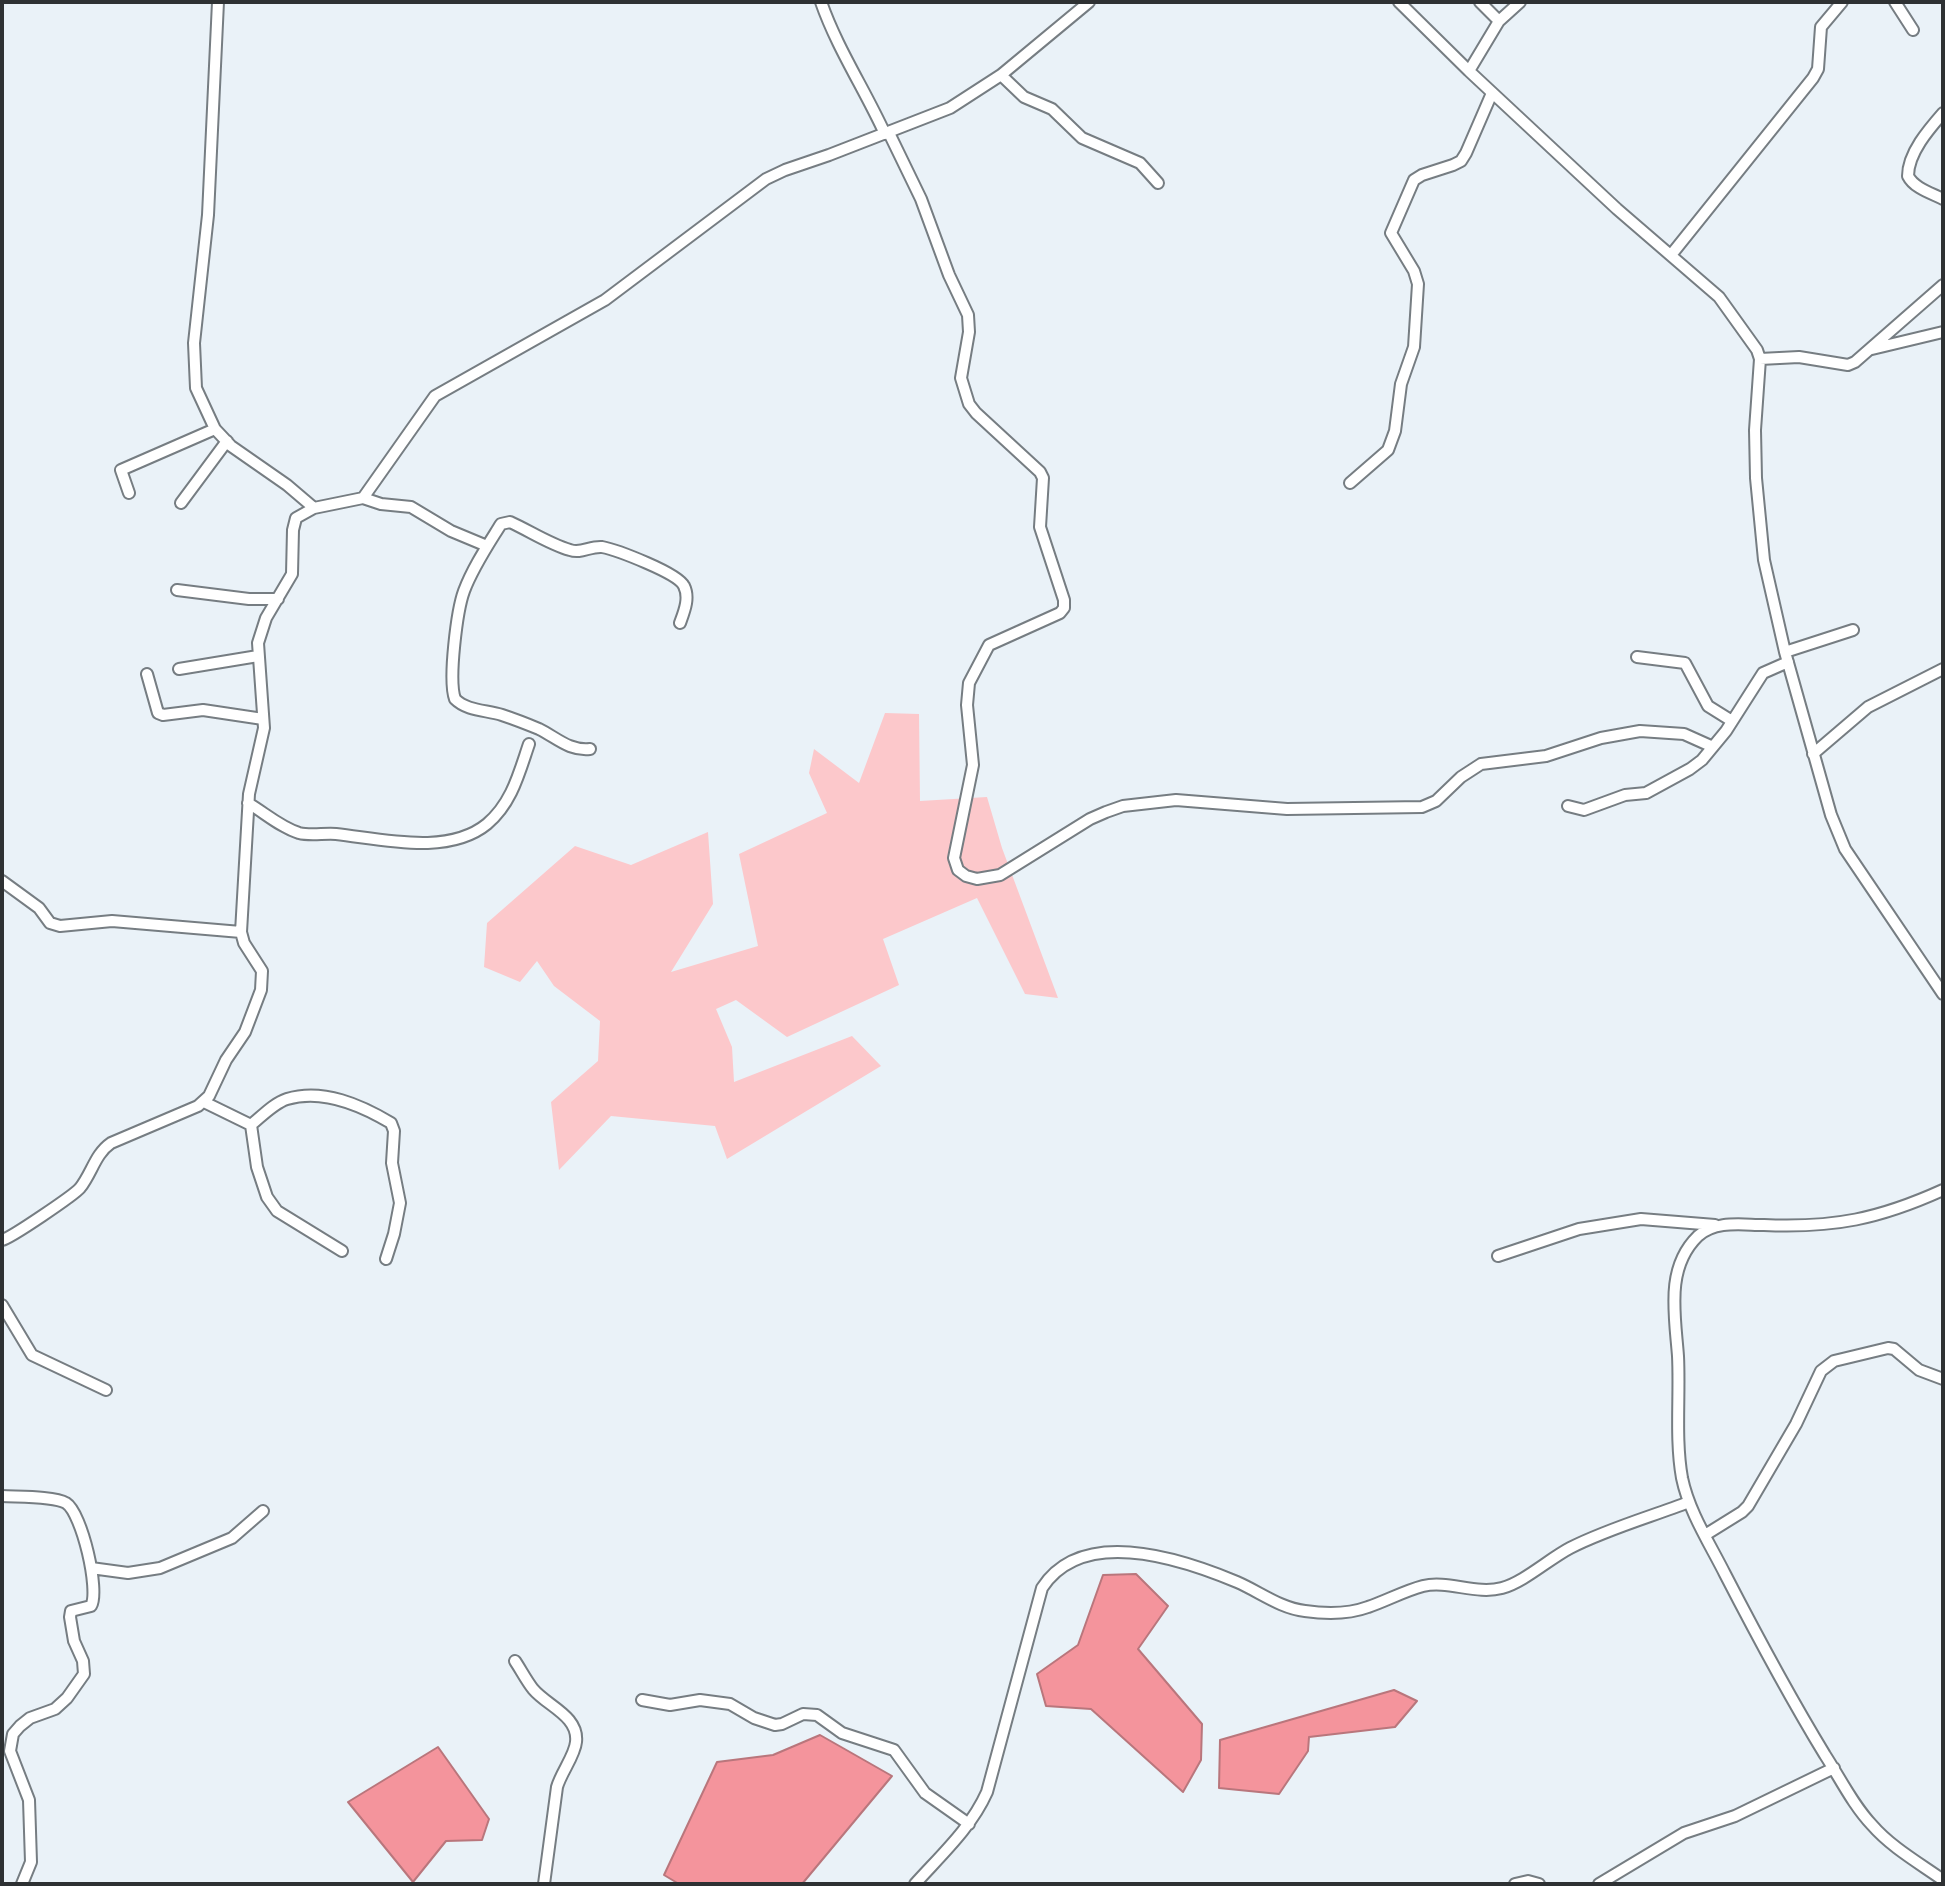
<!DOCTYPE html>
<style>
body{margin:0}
#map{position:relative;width:1945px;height:1886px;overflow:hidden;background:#eaf2f8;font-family:Montserrat,sans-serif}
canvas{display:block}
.frame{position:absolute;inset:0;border:4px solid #2e3133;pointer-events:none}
</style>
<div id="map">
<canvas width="1945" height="1886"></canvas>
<div class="frame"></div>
</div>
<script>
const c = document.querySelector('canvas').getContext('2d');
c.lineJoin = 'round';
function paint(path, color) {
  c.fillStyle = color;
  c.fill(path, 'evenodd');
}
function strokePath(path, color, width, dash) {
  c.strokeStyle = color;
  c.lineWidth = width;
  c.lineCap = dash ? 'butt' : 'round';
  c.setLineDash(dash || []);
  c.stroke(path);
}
paint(new Path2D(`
 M885,713l34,1 1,87 67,-4 15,51 56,150 -33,-4 -48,-96 -94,41 16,46 -112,52 -51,-37 -20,9 16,38 2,35 118,-46 29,30 -154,93 -12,-33 -104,-10 -52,54 -8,-68 47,-41 2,-40 -46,-35 -17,-25 -17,21 -36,-15 3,-44 88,-77 56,19 77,-33 5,72 -42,68 87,-26 -19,-92 88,-41 -18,-40 5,-24 45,34z`), '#fcc8cb');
const water = new Path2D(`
 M1136,1574l32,32 -30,43 64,75 -1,36 -18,32 -92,-83 -45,-3 -9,-32 41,-29 25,-70z
 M1394,1690l23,11 -22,26 -86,10 -1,14 -29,43 -60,-6 1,-48z
 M820,1735l72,41 -90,108h-123l-15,-9 53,-113 56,-7z
 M438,1747l51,72 -7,21 -36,1 -33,41 -65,-80z`);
paint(water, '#f4949c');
strokePath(water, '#b9767c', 2);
const street = new Path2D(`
 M218,2l-10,213 -14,128 2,45 19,41 16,17 56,39 27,23
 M821,2c16,46 44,88 64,132
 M1399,2l70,69 148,138 102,88 38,53 3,9 -5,71 1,48 8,82 21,92 46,163 14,34 98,145
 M1480,2l19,19
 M1895,2l18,28
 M1469,71l30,-50 21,-19
 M1001,75l23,22 28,12 30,29 58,25 18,20
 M1943,113c-14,16 -35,40 -35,63 6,12 23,17 35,23
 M889,133l32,66 28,76 19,40 1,17 -8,46 8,26 7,9 64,59 3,6 -3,49 24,73v8l-4,5 -71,32 -20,38 -2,22 6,60 -19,93 4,12 8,6 11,3 23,-4 90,-56 16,-7 17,-6 53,-6 111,9 135,-2 14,-6 25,-24 20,-13 65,-8 55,-18 39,-7 44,3 29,13
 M1671,255l142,-177 5,-9 3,-42 21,-25
 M1872,349l71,-17
 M1760,359l39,-2 49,8 7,-3 88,-77
 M1350,483l38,-33 7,-19 6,-47 13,-37 4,-63 -4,-13 -23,-38 23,-53 8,-5 31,-10 8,-4 5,-8 26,-60
 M129,493l-8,-23 94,-41
 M363,498l18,6 30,3 40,24 36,15
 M181,503l46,-62
 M177,590l72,9h29
 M1785,652l68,-22
 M1637,657l48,6 23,43 24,15
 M179,669l79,-13
 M147,674l11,39 5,2 40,-5 60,9
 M590,749c-21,2 -33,-11 -51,-20 -12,-5 -25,-10 -37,-14 -16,-5 -35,-4 -47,-16 -7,-19 2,-89 9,-108 9,-24 24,-46 37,-67l9,-2c20,9 39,22 60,28 11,4 20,-4 32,-3 15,3 76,26 82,39 6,12 0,26 -4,37
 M1813,754l55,-47 75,-38
 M248,803c17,10 32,24 51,30 11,3 25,0 37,1 46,5 112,22 151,-10 25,-21 32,-51 42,-80
 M1568,806l16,4 41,-15 21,-2 44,-24 12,-9 24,-29 37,-58 25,-11
 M2,881l37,27 11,15 10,3 52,-5 129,11
 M204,1102l47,23 6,42 10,30 10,14 65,40
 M251,1125c10,-8 23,-22 36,-26 36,-11 74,6 104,24l3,8 -2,32 8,40 -6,31 -8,25
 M1943,1190c-64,29 -109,38 -179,35 -22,0 -48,-5 -66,11 -33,32 -23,79 -20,120 2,40 -3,83 4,122 7,34 28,66 43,96 32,62 64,122 100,181 15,23 28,50 47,70 19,22 47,38 71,55
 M2,1240c9,-2 72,-45 78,-52 12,-15 15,-34 31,-45l87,-37 11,-10 17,-36 19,-28 16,-42 1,-19 -18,-28 -3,-11 8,-138 15,-66 -6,-85 8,-25 26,-44 1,-44 3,-12 18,-10 49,-10 72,-102 170,-96 161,-121 19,-9 44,-15 121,-47 51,-33 88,-73
 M1498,1256l81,-27 62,-10 74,6
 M2,1305l30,50 74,35
 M2,1496c16,1 52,0 64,7 16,10 34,88 25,103l-20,5 -1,6 4,24 9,20 1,13 -17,24 -12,11 -25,9 -10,8 -7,8 -3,17 19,49 2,62 -9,22
 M1705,1535l37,-23 6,-6 48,-82 25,-53 13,-10 54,-13 6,1 25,21 24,9
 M91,1568l37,5 32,-5 72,-30 31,-27
 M515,1661c6,9 11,19 18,28 14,17 46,27 43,53 -1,13 -15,31 -19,45l-13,97
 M642,1700l28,5 30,-5 30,4 24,14 21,7 7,-1 21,-10 14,1 25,18 52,17 31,43 44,31
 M915,1884c26,-29 56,-56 72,-92l55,-204c41,-63 140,-29 195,-6 23,10 43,26 68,29 21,3 44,3 63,-4 18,-6 36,-16 55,-21 25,-6 53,9 79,2 22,-6 47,-29 68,-40 37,-19 80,-31 119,-46
 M1515,1884l13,-3 11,3
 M1599,1884l85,-51 51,-17 99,-48`);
strokePath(street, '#767d82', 14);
strokePath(street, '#fff', 10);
</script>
